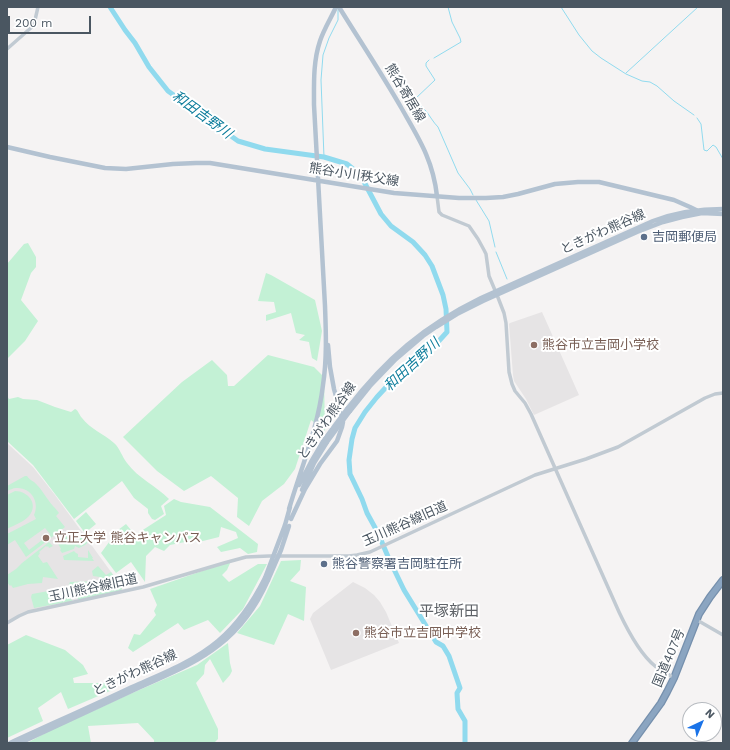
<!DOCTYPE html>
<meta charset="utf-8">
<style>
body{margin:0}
#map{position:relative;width:730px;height:750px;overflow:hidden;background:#f5f3f3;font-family:"Work Sans",sans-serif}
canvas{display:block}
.frame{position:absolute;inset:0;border:8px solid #4a5661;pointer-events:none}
.north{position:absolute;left:682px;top:702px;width:40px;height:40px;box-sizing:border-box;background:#fff;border:1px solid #b7bbc0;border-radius:50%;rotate:44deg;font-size:11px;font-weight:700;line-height:16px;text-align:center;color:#4a5661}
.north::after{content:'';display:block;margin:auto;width:14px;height:18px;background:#1a73e8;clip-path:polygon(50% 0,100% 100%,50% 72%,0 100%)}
.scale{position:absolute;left:8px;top:16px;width:83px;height:18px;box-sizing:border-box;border:2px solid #4a5661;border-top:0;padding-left:5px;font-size:12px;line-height:14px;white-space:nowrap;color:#4a5661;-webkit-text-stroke:3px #fff;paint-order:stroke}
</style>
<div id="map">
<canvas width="730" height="750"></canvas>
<div class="frame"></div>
<div class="north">N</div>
<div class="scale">200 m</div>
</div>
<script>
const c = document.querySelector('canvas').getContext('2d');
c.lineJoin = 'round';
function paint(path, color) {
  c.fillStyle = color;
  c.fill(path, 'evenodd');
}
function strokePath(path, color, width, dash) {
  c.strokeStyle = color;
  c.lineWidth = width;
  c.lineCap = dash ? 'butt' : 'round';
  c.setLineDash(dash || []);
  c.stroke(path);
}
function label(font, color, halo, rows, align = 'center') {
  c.font = font + ' "Work Sans","Noto Sans JP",sans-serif';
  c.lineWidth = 4;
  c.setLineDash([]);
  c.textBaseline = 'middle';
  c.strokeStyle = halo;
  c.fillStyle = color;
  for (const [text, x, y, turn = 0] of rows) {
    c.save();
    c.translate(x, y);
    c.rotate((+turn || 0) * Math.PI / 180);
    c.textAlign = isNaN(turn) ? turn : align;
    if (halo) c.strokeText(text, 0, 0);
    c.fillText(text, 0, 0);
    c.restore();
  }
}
paint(new Path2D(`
 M542,312l37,83 -45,20 -8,-16 -12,-18 -1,-6 -4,-51 1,-1z
 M7,443l26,24 22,28 67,92v3l-87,19 -28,12z
 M353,582l12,6 9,7 6,7 6,10 13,31 -68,27 -21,-51 3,-6z`), '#e6e4e5');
paint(new Path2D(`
 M28,243l8,14v10l-5,6 -10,27 17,21 -13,20 -18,18v-95l17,-20z
 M266,273l5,2 44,25 7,31 -5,30 -5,-3 -3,-16 -10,-2 6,-5 -9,-2 -5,-20 -25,8v-6l10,-3 -2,-10 -16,-1z
 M268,355l46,12 10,10 1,54 -14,-11 -16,49 -11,15 -22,17 -13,25 -12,-9 1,-19 -27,-22 -27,15 -27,-20 -34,-34 59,-55 30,-22 15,15 1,11h6z
 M7,396l2,3 9,-2 5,2 14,1 18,7 16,5 4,-3c4,2 4,6 7,9 8,11 22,16 32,25 6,5 8,14 13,20 11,15 29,23 42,36l-8,7 3,8 -9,6 -3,-1 -4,-6v-4l-14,-11 -12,-17 -48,38 -41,-54 -26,-24z
 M25,476h2c2,3 4,4 7,6 8,7 12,16 19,24 2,2 4,4 6,7l-3,3 9,11 -39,30 -11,-17 -8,5v-11l29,-15 -2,-4c6,-13 -3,-28 -18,-27 -3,0 -6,2 -9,3v-5zM45,528l5,6 -21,16 -5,-7z
 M15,491c13,0 24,13 14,25 -5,6 -15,9 -22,13v-34z
 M174,499l7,3 29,5 48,37 -1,8 -9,2 -8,-6 -19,4 -4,-5 21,-9 -2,-6 -15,-5 -2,10 -20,5 -9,-1 -20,4 -6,6 -9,-4 -9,9 -1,26 -14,-20 -15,11 -15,-20 17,-23 8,-6 9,11 31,-20 -2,-9z
 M86,512l10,12 -11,9 -9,-12 1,-1z
 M81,533l7,9 -3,3 -6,3 -4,-2 -1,3 -12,4 -2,-3 1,-1 -4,-7 9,-7 7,9 4,-2 3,4 3,-2 -6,-9z
 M49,542l4,4 -4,2 -1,-2 -1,1 -1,-1 -7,6 1,1 -2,3 5,7 4,-1 11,17 -15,-2 -1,6 -14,1 -15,4 -2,-3 -1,1 -3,-4v-7l9,-6 6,-6z
 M88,550l5,8h-1l2,3 -30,-1 -1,-4 11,-5 2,2 2,1v3l10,1z
 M301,560l-1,10 -10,11 16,6 -2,34 -16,-7 -14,31 -37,-12 23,-27 21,-45z
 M231,561l-4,9 -5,5 7,7 29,-18h9l-24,45 -23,24 -12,-13 -24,10 -6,-7 -45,29 -5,-4 6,-14 6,1 16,-20 -2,-4 3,-6 -7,-16z
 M98,566l8,9 5,-3 11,15 -1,4 -42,9 -2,-3 -10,-8 3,-7 31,-1 -1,-4 -7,-1 -1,-5z
 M54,590l9,3 10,8 -39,7 -3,-11 1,-3z
 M26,635l39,15 18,15 5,9 -15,4 1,5h34l9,5 -49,21 -7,-17 -23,16 5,13 -36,17v-93z
 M228,643l2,20 2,8 -2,4 -7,8 -13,-24 -5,6 -1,9 -8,9 22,46v10l-4,4h-60v-3l-16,-17 -50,3 3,17h-64l24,-13 79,-36 67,-29z`), '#c3f1d5');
strokePath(new Path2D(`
 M561,7l18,28 13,16 9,7 25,16 16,7 8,1 7,4 17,15 20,14
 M434,58l27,-16 -1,-4 -8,-16 -4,-15
 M429,60l-3,3v3l9,14 -20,19c3,5 7,8 11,12 4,5 7,11 12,16l20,46 12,16 3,6
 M626,73l72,-66
 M697,118l4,6 3,26 3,1 6,-6 3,2 7,12
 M324,157l-3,-77 2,-25 6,-17 9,-18v-10
 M476,200l13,21 6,26
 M496,252l11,27`), '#90daee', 1);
strokePath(new Path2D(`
 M110,7l15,23 10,13 14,24 19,24 70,50 27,8 59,8 23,7 11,9 4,5 19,36 10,12 22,16 12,13 7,11 11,29 3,14 1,23 -10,11 -9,8 -15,10 -11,9 -25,27 -12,15 -10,16 -3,11 -3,21 1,14 12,25 5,14 11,20 11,26 15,31 32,52 7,4 6,10 11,32 -3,5 1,16 7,12v22`), '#90daee', 5);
const highway = new Path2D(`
 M632,743l29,-40 6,-11 7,-14 25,-64 11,-17 13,-17`);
strokePath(highway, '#7690ad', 8);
strokePath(new Path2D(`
 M7,49l26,-23 2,-6 3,-13
 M437,196l2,16 3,3 27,11 9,13 6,11 2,4 3,22 8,19 7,18 2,10 3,49 3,12 3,7 10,12 6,11 88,198c8,17 21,42 36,54 6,4 13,8 19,12
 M697,620l26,15
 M7,623l12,-7 9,-4 115,-25 81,-24 22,-6 23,-1h80l8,-1 13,-3 165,-77 51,-16 32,-12 87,-49 10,-4 8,-1`), '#c1cad2', 3.5);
strokePath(new Path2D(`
 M339,7c21,34 43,67 63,102 17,30 31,51 35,87
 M7,147l43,10 55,11 21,1 47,-5 23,-1h14l184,30 65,5h27l17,-1 15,-3 37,-10 23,-2h21l75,18 16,7 12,6
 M347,409c39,-51 77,-83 134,-111l172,-77c24,-9 45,-12 70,-12
 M350,411l20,-25 26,-27 27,-23 13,-9 21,-13 26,-13 154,-69 26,-10 19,-5 20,-4 21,1
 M299,485l12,-23 13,-22
 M302,490l12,-27 13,-21
 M289,509c12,-41 29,-81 34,-124 4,-26 3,-53 2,-79l-11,-201c0,-22 -1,-43 6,-64 4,-12 11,-23 16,-34
 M291,519l14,-30 15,-25 17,-23 5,-14 1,-5 -9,-33 -4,-22 -2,-22
 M285,525l5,-18
 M10,743c41,-19 82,-37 122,-56 30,-13 61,-25 86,-46 20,-17 35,-39 47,-63
 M20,743c38,-18 77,-36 116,-54 28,-13 58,-24 83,-44 22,-17 38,-40 49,-65`), '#b3c2d1', 4.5);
strokePath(highway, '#8ba5c1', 5.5);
strokePath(new Path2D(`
 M324,440l23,-31
 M327,442l23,-31
 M265,578l20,-53
 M268,580l13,-30 8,-24`), '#b3c2d1', 4.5);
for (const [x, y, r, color] of [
 [644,237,4,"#5c6f8a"],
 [534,345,4,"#8d6e63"],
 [46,538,4,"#8d6e63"],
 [324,564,4,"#5c6f8a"],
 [356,633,4,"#8d6e63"]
]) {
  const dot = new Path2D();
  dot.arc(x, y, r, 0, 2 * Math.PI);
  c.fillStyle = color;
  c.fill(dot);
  strokePath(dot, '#fff', 1.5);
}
label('13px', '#4a5661', '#fff', [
 ["熊谷寄居線",405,93,59],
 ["熊谷小川秩父線",354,175,9],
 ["ときがわ熊谷線",603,232,-24],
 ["ときがわ熊谷線",327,421,-55],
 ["玉川熊谷線旧道",405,524,-24],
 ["玉川熊谷線旧道",93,588,-12],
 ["国道407号",669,658,-67],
 ["ときがわ熊谷線",135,673,-25]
]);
label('13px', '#4e5e75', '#fff', [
 ["吉岡郵便局",652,237],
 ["熊谷警察署吉岡駐在所",332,564]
], 'left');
label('13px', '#785e54', '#fff', [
 ["熊谷市立吉岡小学校",542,345],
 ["立正大学 熊谷キャンパス",54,538],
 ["熊谷市立吉岡中学校",364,633]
], 'left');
label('italic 14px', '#0c7c9b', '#fff', [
 ["和田吉野川",202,115,36],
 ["和田吉野川",412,365,-43]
]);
label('15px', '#5f6368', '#fff', [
 ["平塚新田",449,612]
]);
</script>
